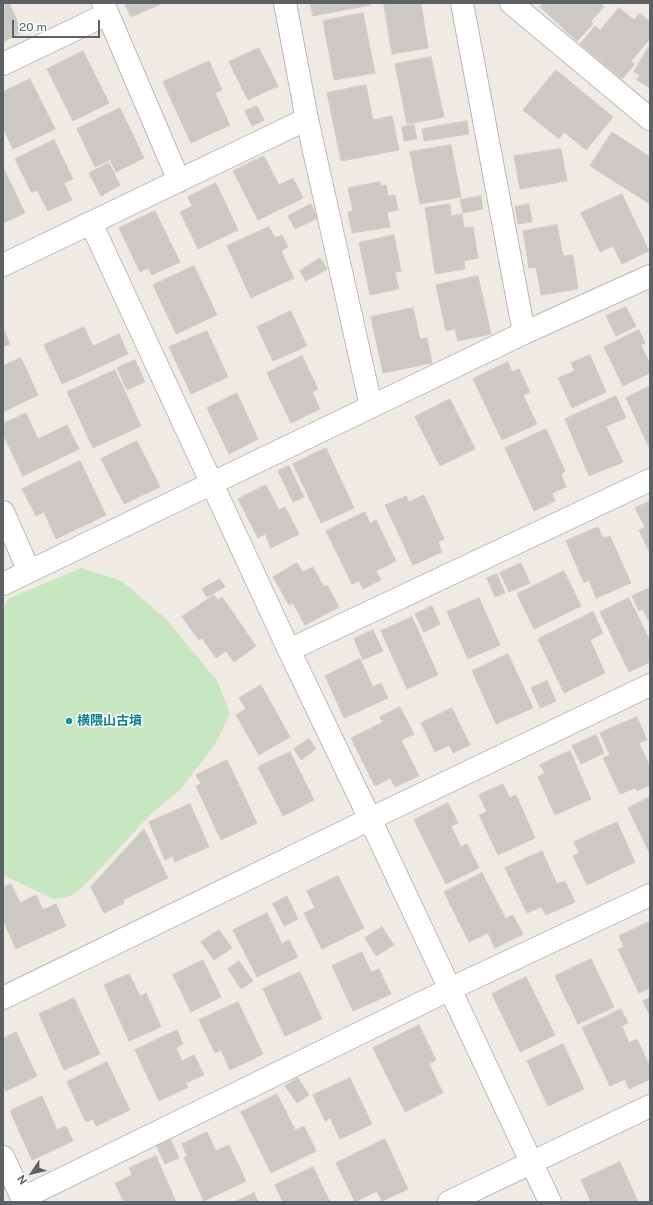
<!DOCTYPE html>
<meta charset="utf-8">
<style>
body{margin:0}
#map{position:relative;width:653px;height:1205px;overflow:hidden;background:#efebe4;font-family:"Public Sans",sans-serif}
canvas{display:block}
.frame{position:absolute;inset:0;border:4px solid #5c6165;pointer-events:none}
.north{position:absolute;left:12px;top:1153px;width:40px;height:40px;-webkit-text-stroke:3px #fff;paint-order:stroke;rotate:235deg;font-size:11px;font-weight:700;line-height:16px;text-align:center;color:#5c6165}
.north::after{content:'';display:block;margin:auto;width:14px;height:18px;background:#5c6165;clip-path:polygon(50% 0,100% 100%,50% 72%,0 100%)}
.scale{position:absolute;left:12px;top:20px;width:88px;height:18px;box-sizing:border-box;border:2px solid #5c6165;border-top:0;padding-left:5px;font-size:12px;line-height:14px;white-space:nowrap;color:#5c6165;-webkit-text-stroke:3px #fff;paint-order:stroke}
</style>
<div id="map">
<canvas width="653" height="1205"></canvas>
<div class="frame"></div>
<div class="north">N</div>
<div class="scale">20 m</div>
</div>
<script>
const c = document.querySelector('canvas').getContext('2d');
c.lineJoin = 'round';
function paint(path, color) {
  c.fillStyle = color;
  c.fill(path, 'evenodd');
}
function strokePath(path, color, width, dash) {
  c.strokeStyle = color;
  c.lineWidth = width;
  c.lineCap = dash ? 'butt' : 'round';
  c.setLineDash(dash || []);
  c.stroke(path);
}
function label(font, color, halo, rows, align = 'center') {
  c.font = font + ' "Public Sans","Noto Sans JP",sans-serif';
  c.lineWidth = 3;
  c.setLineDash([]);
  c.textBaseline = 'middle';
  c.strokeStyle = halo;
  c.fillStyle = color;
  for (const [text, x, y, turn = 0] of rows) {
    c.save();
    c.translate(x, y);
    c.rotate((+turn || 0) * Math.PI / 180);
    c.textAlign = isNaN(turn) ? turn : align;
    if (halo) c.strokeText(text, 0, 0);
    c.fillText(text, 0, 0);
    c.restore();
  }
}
paint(new Path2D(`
 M81,568l41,13 44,38 52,63 12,32 -16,32 -35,45 -26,21 -71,76 -11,8 -17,3 -51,-24v-266l5,-10z`), '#c7e7c0');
const building = new Path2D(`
 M3,3h6l13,29 -19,10z
 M125,3h38l-32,14z
 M310,3h60v2l-57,11z
 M384,3h37l7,45 -36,6z
 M544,3h60l-3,3 3,1 -13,14 2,3 -16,17 -37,-34z
 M619,8l15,12 6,-7 10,9v17l-19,22 4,3 -13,15 -42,-35 15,-18 5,4z
 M363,13l12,60 -41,7 -11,-59z
 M259,48l19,38 -30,14 -19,-38z
 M648,48l2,1v39l-13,-8 3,-5 -6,-3z
 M83,51l26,52 -36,18 -26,-52z
 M431,57l13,60 -37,7 -12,-60z
 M209,61l13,29 -7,3 15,32 -39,18 -28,-61z
 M556,70l57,47 -27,33 -22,-18 -5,7 -36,-29z
 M30,79l25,50 -42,20 -10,-21v-36z
 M366,85l7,35 19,-4 7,34 -58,11 -14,-68z
 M257,106l7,14 -12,6 -7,-15z
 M120,108l24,50 -28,14 -6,-12 -15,7 -18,-38z
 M467,121l2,13 -45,7 -2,-12z
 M414,125l3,14 -13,2 -2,-14z
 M612,132l38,25v47l-60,-38z
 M54,140l19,39 -9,4 8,17 -24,11 -11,-21 -5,3 -17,-34z
 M451,145l10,52 -41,7 -10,-52z
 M561,149l6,32 -47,8 -6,-33z
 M264,156l15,29 14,-7 10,20 -45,22 -25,-49z
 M109,163l11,22 -19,11 -12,-23z
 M3,167l22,46 -22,10z
 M380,182l1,4 5,-1 2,11 7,-1 3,15 -11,2 3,15 -38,6 -4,-21 5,-1 -5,-23z
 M216,183l22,47 -40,19 -18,-37 12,-6 -4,-9z
 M622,194l27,57 -27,13 -9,-18 -13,6 -19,-39z
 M481,196l2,13 -20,4 -3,-13z
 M311,204l7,14 -23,11 -7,-13z
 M450,204l1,12 11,-2 2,14 9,-1 5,31 -14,3 1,8 -30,5 -10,-66z
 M529,204l3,18 -14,2 -3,-17z
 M155,211l25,51 -28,13 -4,-7 -8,4 -21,-44z
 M557,225l6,31 10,-1 5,34 -37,6 -5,-28 -7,1 -6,-37z
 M269,227l6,11 7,-3 6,12 -7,4 13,27 -43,20 -24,-52z
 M394,235l7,36 -6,1 4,17 -29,6 -11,-52z
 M320,258l7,11 -21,12 -6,-10z
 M194,266l23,49 -41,19 -23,-49z
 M478,276l13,58 -33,7 -3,-12 -9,2 -10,-46z
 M626,307l10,19 -20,10 -10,-20z
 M413,308l7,31 7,-1 5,25 -49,10 -12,-56z
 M291,311l16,35 -34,15 -16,-34z
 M84,327l9,19 26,-12 9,20 -66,30 -18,-39z
 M3,328l7,16 -7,3z
 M639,330l6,13 -4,2 9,19v9l-27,13 -19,-39z
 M207,331l21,46 -37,17 -22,-47z
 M590,355l16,37 -34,16 -14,-30 17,-7 -4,-8z
 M302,356l16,33 -6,3 8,17 -29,14 -24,-50z
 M21,358l17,37 -35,17v-46z
 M135,360l10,22 -18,8 -10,-22z
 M508,362l4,10 7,-3 11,23 -7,3 14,29 -35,16 -29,-61z
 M115,370l26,56 -48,22 -26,-56z
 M650,386v63l-24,-51z
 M237,393l21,46 -29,15 -22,-46z
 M616,396l10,22 -20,8 17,36 -34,14 -24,-57z
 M450,399l25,50 -35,17 -25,-49z
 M26,413l12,26 29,-14 12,24 -56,27 -20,-42v-10z
 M546,429l19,42 -4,3 5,13 -14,6 3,8 -21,10 -29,-63z
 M137,441l23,46 -36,17 -23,-45z
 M326,448l28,60 -33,15 -28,-59z
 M80,461l26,54 -50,24 -12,-27 -8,4 -14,-27z
 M289,466l15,31 -11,5 -15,-31z
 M266,485l13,25 6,-3 14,27 -28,14 -6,-14 -7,4 -20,-39z
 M424,495l20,44 -6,3 4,10 -29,13 -28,-60 21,-9 3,6z
 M650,501v52l-11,-23 6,-3 -10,-19z
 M365,512l5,11 6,-3 20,41 -20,10 5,9 -18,9 -4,-8 -7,3 -26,-53z
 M598,527l5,11 7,-2 21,47 -35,15 -7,-18 -5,3 -18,-42z
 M297,563l6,9 10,-5 11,20 3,-2 12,22 -34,18 -12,-22 -4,2 -16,-28z
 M521,563l9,20 -21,9 -9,-19z
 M564,571l17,35 -47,23 -17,-35z
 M497,574l8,19 -10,4 -8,-19z
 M220,579l5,8 -18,10 -5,-8z
 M650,588v31l-2,1 -5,-11 -4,2 -7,-15z
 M214,595l4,5 4,-3 34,49 -22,16 -8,-11 -10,7 -14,-20 -3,2 -17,-23z
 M479,598l21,47 -32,14 -21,-47z
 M629,598l21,43v21l-21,10 -29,-60z
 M432,606l8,18 -16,8 -9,-18z
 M593,612l10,21 -13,7 15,33 -41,20 -26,-54z
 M412,617l26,58 -31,14 -26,-58z
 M373,630l10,21 -20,9 -9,-21z
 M508,654l25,54 -37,16 -24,-53z
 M360,659l13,28 8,-4 7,15 -44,20 -19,-42z
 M547,681l9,20 -16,7 -9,-20z
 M261,685l29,52 -31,18 -23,-40 10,-6 -7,-11z
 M400,707l14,27 -13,6 18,36 -24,11 -5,-9 -15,8 -24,-48 32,-16 -3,-5z
 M452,708l18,37 -17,8 -4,-8 -14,7 -14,-29z
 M637,717l10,23 -8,3 11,24v18l-13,6 -2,-3 -15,6 -17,-36 7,-3 -10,-22z
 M596,735l8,18 -23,11 -9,-18z
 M309,739l7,10 -15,11 -7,-11z
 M570,751l21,48 -36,16 -17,-38 7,-4 -5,-8z
 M290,752l24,48 -31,16 -25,-49z
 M227,760l30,63 -36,17 -25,-54 5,-2 -5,-9z
 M503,784l7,14 6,-3 19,43 -37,17 -19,-40 8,-3 -8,-17z
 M650,797v57l-22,-46z
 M448,803l10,20 -7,3 10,21 6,-3 12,24 -33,16 -32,-64z
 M190,804l19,43 -34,15 -2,-6 -8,4 -16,-38z
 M617,822l18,40 -48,23 -14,-29 6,-3 -5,-11z
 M144,829l24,49 -45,22 1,3 -20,10 -13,-26z
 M542,851l15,33 8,-3 10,21 -29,13 -5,-8 -14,6 -22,-45z
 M482,873l24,46 7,-4 10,19 -28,14 -7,-15 -19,9 -25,-50z
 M338,876l26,52 -42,21 -18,-36 11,-5 -8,-17z
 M11,884l9,19 16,-8 7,15 13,-6 10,22 -50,23 -13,-29v-32z
 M287,896l11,23 -14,7 -11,-22z
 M267,913l15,31 7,-4 9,17 -41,20 -24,-47z
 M649,922l1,2v64l-11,5 -21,-44 6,-2 -5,-11z
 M382,927l12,18 -18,11 -11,-18z
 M219,930l13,18 -18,12 -13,-18z
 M362,952l9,20 8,-3 12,25 -38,17 -21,-45z
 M591,959l23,48 -36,17 -23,-48z
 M203,960l18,37 -30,15 -18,-37z
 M239,961l14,20 -12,8 -13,-20z
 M300,972l22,47 -37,17 -22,-47z
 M129,974l11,22 6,-3 15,34 -32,14 -25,-56z
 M526,977l29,58 -35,17 -28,-58z
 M74,998l26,56 -36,16 -25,-56z
 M650,998v18l-7,-15z
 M238,1002l25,52 -33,16 -9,-20 -6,3 -16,-33z
 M621,1009l7,14 -6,3 7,17 8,-4 13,28v12l-21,10 -4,-10 -15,7 -28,-58z
 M419,1025l17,35 -7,4 14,29 -38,19 -32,-64z
 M177,1030l6,14 -7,4 6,13 12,-6 10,20 -19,8 3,4 -29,14 -24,-51z
 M16,1032l21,44 -31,15 -3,-5v-47z
 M563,1044l21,45 -36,17 -21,-45z
 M107,1062l23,48 -34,16 -3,-7 -7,3 -19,-40z
 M298,1078l11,17 -12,8 -12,-17z
 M350,1078l22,46 -32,15 -10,-21 -5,3 -12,-26z
 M277,1094l18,36 9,-4 12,25 -45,22 -30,-61z
 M42,1096l15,34 9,-4 7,15 -41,19 -22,-49z
 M207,1132l9,19 13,-6 17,36 -42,20 -20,-43 3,-2 -5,-12z
 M169,1136l10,22 -14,6 -10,-21z
 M385,1139l23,50 -26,12 -5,-10 -22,11 -19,-39z
 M156,1156l20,46h-52l-9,-19 17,-8 -3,-7z
 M620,1162l18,40h-47l-10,-22z
 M313,1167l17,35h-47l-8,-17z
 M254,1193l4,9h-23z`);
paint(building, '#ccc8c3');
strokePath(building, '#d4cbc2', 1);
const street = new Path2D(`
 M103,3l76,178
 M285,3l22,116 64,287
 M462,3l62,330
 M511,3l139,116
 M3,64l104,-50
 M91,223l198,427 81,169 280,-134
 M3,265l304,-146
 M3,512l26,59
 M3,584l521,-251 126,-57
 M289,650l361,-170
 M3,1157l21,45
 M23,1198l427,-209 200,-94
 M449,1202l201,-96`);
const secondary = new Path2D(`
 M3,998l367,-179 180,383`);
strokePath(street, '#b5b8bb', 24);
strokePath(secondary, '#b3b8bc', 24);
strokePath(street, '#fff', 22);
strokePath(secondary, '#fff', 22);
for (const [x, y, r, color] of [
 [69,721,4,"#0f9aa8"]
]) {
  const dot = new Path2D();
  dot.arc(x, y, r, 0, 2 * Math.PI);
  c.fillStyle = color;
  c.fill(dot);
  strokePath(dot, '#fff', 1.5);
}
label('bold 13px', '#0d838f', '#fff', [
 ["横隈山古墳",77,721]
], 'left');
</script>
